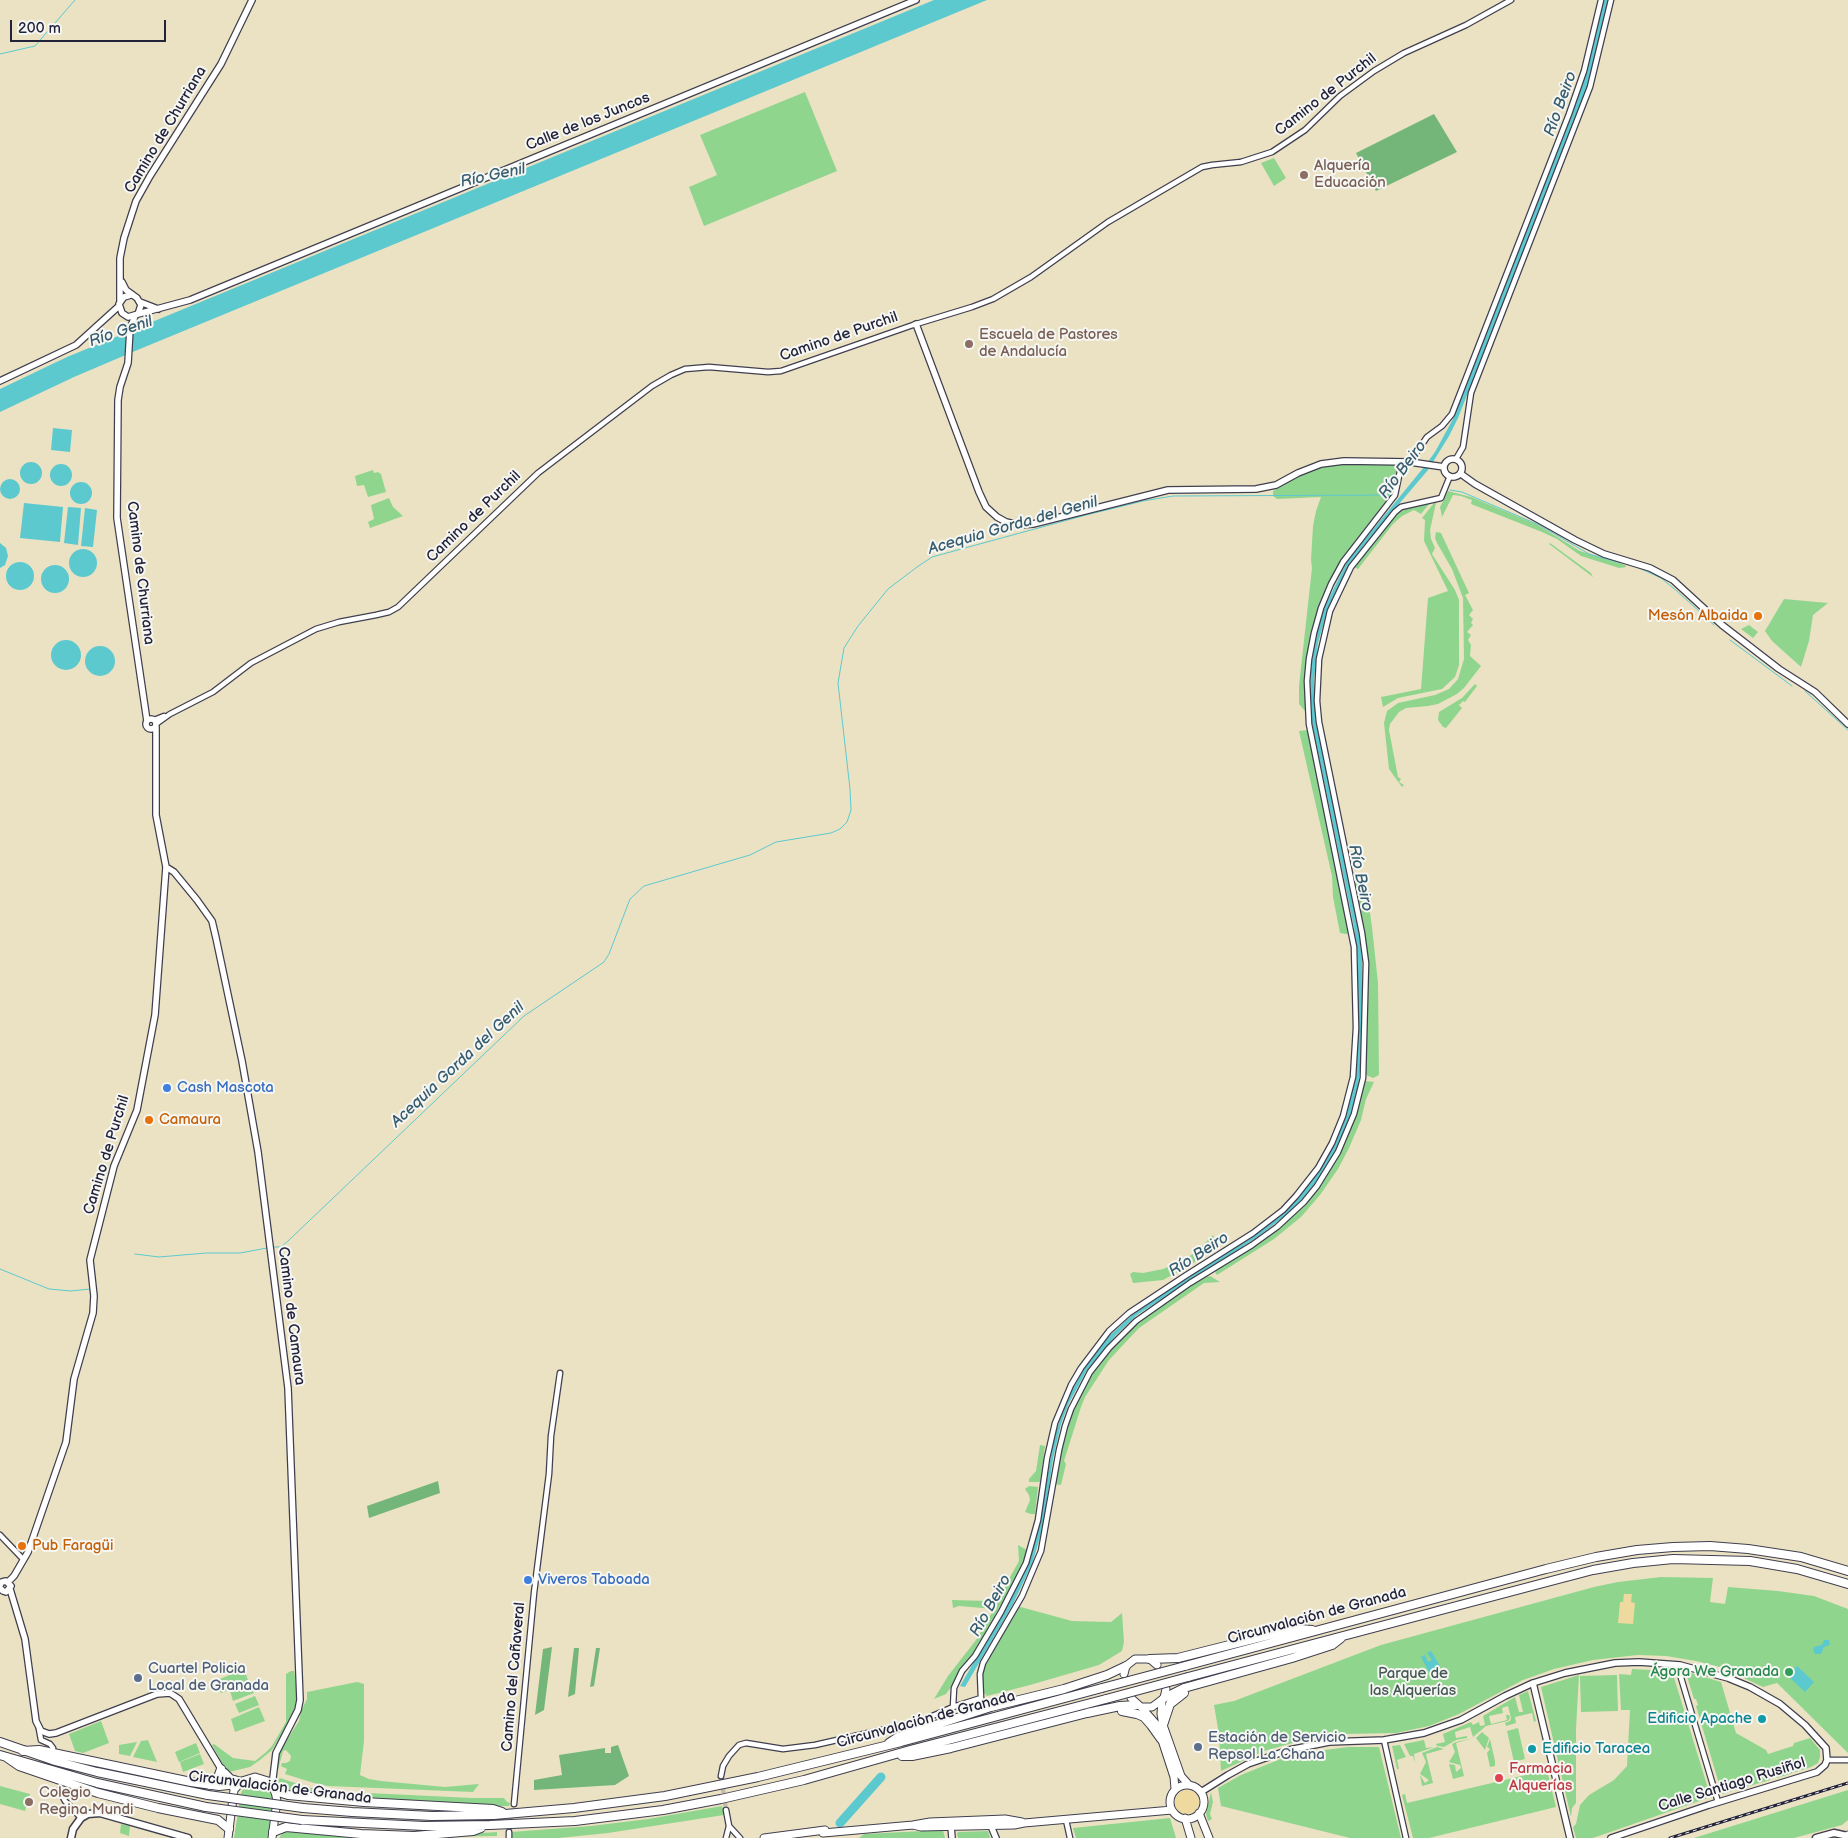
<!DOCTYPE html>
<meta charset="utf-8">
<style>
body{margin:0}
#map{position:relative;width:1848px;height:1838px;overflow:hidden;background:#ebe2c3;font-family:"Balsamiq Sans",sans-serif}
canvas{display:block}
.scale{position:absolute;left:10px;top:20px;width:156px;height:22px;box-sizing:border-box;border:2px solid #22223b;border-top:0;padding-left:6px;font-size:15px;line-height:18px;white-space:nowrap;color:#22223b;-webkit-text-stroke:4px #f6f6f2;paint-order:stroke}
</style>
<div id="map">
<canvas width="1848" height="1838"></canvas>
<div class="scale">200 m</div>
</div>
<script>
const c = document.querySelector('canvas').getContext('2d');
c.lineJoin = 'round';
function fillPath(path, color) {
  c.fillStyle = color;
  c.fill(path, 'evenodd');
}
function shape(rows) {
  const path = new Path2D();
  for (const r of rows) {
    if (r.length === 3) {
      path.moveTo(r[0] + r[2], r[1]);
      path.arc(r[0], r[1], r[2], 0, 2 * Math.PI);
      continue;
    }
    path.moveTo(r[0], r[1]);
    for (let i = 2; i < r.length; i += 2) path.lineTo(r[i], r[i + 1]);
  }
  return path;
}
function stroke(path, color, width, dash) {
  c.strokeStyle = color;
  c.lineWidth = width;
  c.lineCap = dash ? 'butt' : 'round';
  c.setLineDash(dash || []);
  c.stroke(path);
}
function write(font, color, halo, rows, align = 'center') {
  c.font = font + ' "Balsamiq Sans",sans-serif';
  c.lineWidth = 4;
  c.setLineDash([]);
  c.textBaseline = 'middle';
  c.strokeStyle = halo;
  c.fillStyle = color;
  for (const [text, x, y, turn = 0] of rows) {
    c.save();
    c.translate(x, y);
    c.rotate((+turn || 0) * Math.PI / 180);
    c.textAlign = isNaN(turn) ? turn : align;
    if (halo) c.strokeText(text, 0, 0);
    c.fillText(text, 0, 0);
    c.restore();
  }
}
fillPath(shape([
 [805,92,837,171,704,226,689,187,717,175,700,135],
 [1274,158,1286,178,1274,186,1261,163],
 [1333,465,1397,465,1394,494,1351,547,1333,575,1321,601,1312,631,1305,667,1305,711,1299,704,1299,686,1312,568,1311,560,1313,526,1316,511,1321,497,1277,499,1273,496,1273,491,1300,474,1316,468],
 [373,470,374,473,378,472,381,474,386,492,368,497,364,485,357,486,355,476],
 [1448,491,1471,497,1538,525,1580,551,1625,565,1626,567,1619,568,1581,556,1557,539,1542,532,1471,504,1472,500,1461,496,1453,495,1442,517,1440,507],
 [389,498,393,507,403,516,370,528,368,522,374,519,371,505],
 [1430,503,1421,514,1414,510,1402,516,1393,524,1358,569,1354,567,1393,517,1400,511,1408,507],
 [1434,503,1436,503,1430,530,1431,539,1435,548,1432,554,1455,590,1459,600,1459,665,1455,677,1442,689,1398,698,1383,707,1381,697,1421,689,1428,598,1448,591,1424,541,1425,520,1422,518],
 [1436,532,1441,533,1469,593,1465,595,1473,610,1469,615,1473,619,1471,623,1473,625,1467,632,1471,635,1468,640,1471,645,1470,656,1481,666,1464,688,1457,694,1438,704,1428,706,1406,708,1399,712,1390,724,1389,730,1398,777,1401,779,1399,782,1404,785,1402,787,1389,769,1384,723,1387,711,1398,703,1435,695,1449,689,1458,679,1464,659,1463,598,1452,569,1437,543,1435,538],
 [1550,543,1591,573,1593,577,1549,544],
 [1784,599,1828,603,1813,615,1809,641,1801,667,1772,641,1765,631],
 [1749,625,1758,632,1753,638,1741,629],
 [1475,684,1477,686,1465,702,1463,701,1459,705,1462,708,1446,728,1443,727,1438,720,1439,712,1462,698],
 [1308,730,1349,929,1349,933,1346,934,1340,933,1333,897,1332,876,1299,731],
 [1355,880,1360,880,1366,885,1372,927,1378,983,1379,1075,1373,1078,1366,1075,1368,969,1365,936],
 [1365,1081,1374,1082,1366,1099,1361,1120,1349,1148,1338,1169,1320,1195,1301,1217,1274,1239,1217,1275,1215,1272,1217,1269,1261,1241,1285,1223,1306,1201,1324,1179,1348,1135],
 [1213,1235,1216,1242,1202,1257,1189,1266,1163,1280,1133,1283,1130,1274,1133,1272,1143,1273,1163,1269,1182,1261,1196,1252],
 [1210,1276,1220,1282,1204,1283,1139,1328,1109,1360,1085,1397,1081,1407,1064,1461,1066,1464,1061,1485,1054,1484,1066,1426,1074,1406,1095,1367,1112,1346,1132,1325,1153,1310,1204,1277],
 [1040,1445,1045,1446,1040,1482,1029,1482,1029,1479,1036,1471],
 [1029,1486,1038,1487,1035,1514,1031,1514,1025,1512,1030,1500,1029,1495,1025,1489],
 [1018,1545,1027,1550,1018,1574,999,1608,973,1655,959,1672,951,1687,946,1694,934,1699,948,1676,976,1640,994,1609,959,1606,953,1608,952,1600,989,1601,1000,1595,1019,1561],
 [1661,1577,1713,1578,1710,1602,1725,1604,1728,1587,1778,1591,1814,1596,1848,1609,1848,1753,1777,1683,1763,1687,1720,1667,1696,1661,1666,1656,1638,1655,1593,1660,1554,1669,1523,1680,1459,1714,1429,1726,1396,1733,1344,1734,1307,1739,1264,1751,1221,1771,1219,1735,1214,1705,1234,1701,1381,1645,1594,1587,1618,1582],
 [1017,1606,1072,1621,1111,1622,1122,1613,1124,1642,1122,1651,1099,1665,1030,1685,987,1696,984,1693,982,1674,984,1665],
 [244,1669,249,1683,221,1693,215,1681],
 [1632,1669,1672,1671,1710,1795,1708,1798,1593,1838,1576,1838,1573,1827,1576,1824,1580,1805,1589,1795,1614,1780,1627,1766,1630,1710,1621,1710,1619,1674,1631,1675],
 [291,1671,294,1671,297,1690,296,1701,294,1710,281,1735,272,1750,260,1760,250,1767,229,1772,224,1766,212,1745,214,1744,233,1758,255,1761,265,1753,272,1746,286,1722,286,1674],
 [1688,1672,1721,1682,1736,1733,1766,1750,1768,1754,1793,1746,1794,1743,1810,1738,1820,1750,1820,1757,1818,1763,1811,1767,1777,1778,1776,1775,1770,1776,1770,1780,1722,1794,1696,1706,1698,1705,1696,1699,1694,1699,1686,1673],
 [1579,1675,1576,1729,1576,1803,1572,1808,1571,1817,1541,1687],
 [1617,1675,1618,1711,1581,1712,1580,1676],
 [357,1682,364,1684,364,1741,360,1775,369,1779,381,1781,445,1787,479,1784,473,1792,328,1786,314,1783,285,1774,287,1769,281,1766,282,1763,286,1763,290,1761,291,1756,286,1750,283,1751,278,1770,276,1769,276,1759,281,1749,299,1721,301,1711,307,1699,307,1692],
 [250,1684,254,1693,233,1701,230,1691],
 [1528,1691,1536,1721,1534,1722,1532,1713,1515,1717,1516,1723,1506,1726,1505,1723,1510,1721,1511,1718,1508,1706,1502,1708,1503,1713,1489,1716,1491,1724,1507,1720,1506,1715,1509,1715,1510,1718,1508,1721,1486,1726,1473,1737,1470,1727,1455,1732,1456,1738,1467,1736,1467,1738,1456,1740,1444,1747,1437,1746,1436,1744,1445,1742,1443,1734,1471,1722,1473,1725,1479,1722,1480,1726,1485,1725,1483,1716,1515,1697,1519,1712,1523,1712,1519,1695],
 [255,1696,259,1705,239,1713,235,1704],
 [259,1707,265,1721,235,1732,231,1719],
 [101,1721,109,1743,83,1753,75,1751,69,1734],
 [1518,1728,1525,1759,1514,1762,1507,1731],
 [1482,1732,1489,1738,1485,1750,1476,1738],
 [1474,1738,1456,1743,1464,1776,1453,1779,1449,1764,1455,1765,1456,1772,1461,1768,1460,1765,1449,1762,1455,1752,1452,1744,1456,1742],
 [1490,1739,1495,1761,1495,1766,1490,1767,1487,1753,1490,1749,1487,1747],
 [148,1740,157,1762,133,1757,141,1741],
 [1424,1740,1426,1748,1434,1747,1414,1754,1415,1763,1413,1756,1410,1756,1404,1744],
 [137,1742,130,1756,119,1754,119,1745],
 [196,1743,200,1753,179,1762,175,1752],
 [1400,1745,1406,1757,1397,1760,1399,1769,1397,1769,1392,1746],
 [1348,1747,1379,1747,1401,1838,1350,1838,1221,1806,1218,1788,1241,1775,1283,1758,1295,1755,1296,1758,1302,1757,1302,1753],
 [1437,1747,1444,1749,1426,1754,1433,1783,1422,1786,1420,1775,1425,1783,1429,1780,1420,1774,1426,1762,1422,1753],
 [200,1754,204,1764,183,1772,180,1762],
 [1547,1770,1556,1807,1429,1838,1413,1838,1402,1795,1405,1794,1407,1803],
 [280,1778,307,1787,326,1791,472,1798,504,1798,507,1802,510,1803,509,1806,490,1806,441,1804,293,1792,287,1791,277,1781],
 [254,1781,266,1785,272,1793,273,1798,268,1838,234,1838,241,1793,246,1784],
 [0,1786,30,1794,25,1811,0,1804],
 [1848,1790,1848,1820,1842,1825,1794,1838,1694,1838],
 [1211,1792,1213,1802,1210,1814,1212,1819,1208,1821,1206,1814],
 [722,1806,724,1815,608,1833,559,1838,510,1838,511,1832,591,1826,648,1819],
 [1170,1818,1176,1838,1076,1838,1073,1828],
 [121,1824,130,1826,129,1836,120,1833],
 [289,1830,306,1833,384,1838,279,1838,284,1831],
 [943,1830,945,1838,859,1838,864,1834],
 [988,1831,990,1838,958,1838,957,1834,958,1832],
 [497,1832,497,1836,420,1837]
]), '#90d58e');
fillPath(shape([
 [1434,114,1457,152,1376,191,1356,153],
 [438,1481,440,1493,369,1518,367,1506],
 [552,1647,544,1710,535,1715,543,1649],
 [574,1648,579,1648,575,1694,568,1697],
 [596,1648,600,1648,594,1686,590,1687],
 [618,1745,629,1776,615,1785,534,1790,534,1780,562,1775,559,1755,605,1748,605,1753,611,1753,611,1747]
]), '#74b679');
fillPath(shape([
 [1624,1594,1632,1594,1631,1602,1635,1603,1633,1624,1618,1623,1620,1602,1623,1602],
 [1187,1802,12]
]), '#eeda9e');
fillPath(shape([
 [934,0,987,0,135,351,74,377,0,412,0,389,67,357],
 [1603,0,1608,0,1587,88,1458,418,1449,436,1428,470,1364,545,1351,562,1328,608,1318,643,1314,679,1316,723,1358,926,1362,960,1362,1052,1358,1087,1350,1116,1336,1149,1325,1170,1300,1202,1285,1216,1256,1238,1137,1315,1116,1335,1087,1370,1069,1403,1061,1424,1053,1459,1043,1527,1032,1564,1013,1604,965,1687,960,1686,1009,1602,1029,1562,1039,1526,1054,1438,1066,1401,1085,1367,1106,1339,1132,1315,1162,1293,1252,1237,1289,1208,1318,1172,1334,1145,1346,1117,1357,1070,1358,960,1354,927,1312,723,1310,678,1314,642,1325,606,1348,560,1424,467,1435,452,1453,419,1582,85],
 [53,428,72,430,70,452,51,450],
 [31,473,11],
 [61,475,11],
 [10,489,10],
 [81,493,11],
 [24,503,63,507,60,542,20,538],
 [68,507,81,508,78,545,64,543],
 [85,508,97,510,93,547,81,546],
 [0,543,6,548,8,556,5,565,0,568],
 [83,563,14],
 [20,576,14],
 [55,579,14],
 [66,655,15],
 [100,661,15],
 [1824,1640,1829,1640,1830,1645,1824,1647,1821,1654,1815,1654,1813,1650,1814,1647,1822,1645],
 [1431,1651,1440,1666,1429,1672,1421,1657,1425,1655,1428,1662,1432,1660,1427,1653],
 [1797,1666,1814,1682,1805,1692,1788,1676]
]), '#5cc9cf');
stroke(shape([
 [0,54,35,46,75,0],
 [1450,490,1462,492,1539,525,1589,554,1621,563],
 [1637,567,1661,578,1678,592,1714,625],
 [1730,640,1792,686],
 [1805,691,1848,730],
 [274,1247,281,1247,288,1241,524,1016,604,962,609,954,630,899,644,886,750,855,776,842,831,833,840,829,847,822,851,810,850,789,838,683,844,648,858,626,888,589,917,567,932,557,1086,515,1143,501,1173,496,1391,495],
 [135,1254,159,1257,206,1253,240,1253,267,1248],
 [0,1269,49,1289,71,1291,90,1289]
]), '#5cc9cf', 1);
stroke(shape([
 [840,1823,881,1777]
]), '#5cc9cf', 9);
stroke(shape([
 [721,1776,726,1810],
 [509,1832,514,1804]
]), '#c3bca8', 4.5, [4.5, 2]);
const minor = shape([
 [1456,459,1463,447,1471,393,1590,87,1611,0],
 [1410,462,1427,437,1442,426,1452,414,1569,114,1584,71,1601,0],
 [154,720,164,716],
 [156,724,170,714,213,692,251,663,316,629,339,622,376,615,389,612,398,607,538,473,652,386,671,375,685,369,709,367,768,372,781,371,913,325,972,307,993,299,1031,277,1108,222,1202,167,1212,165,1241,162,1272,152,1305,130,1340,96,1374,71,1404,53,1466,25,1511,0],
 [0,1535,23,1559],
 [1680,1665,1679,1671,1718,1802],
 [953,1707,954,1688,962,1671,975,1656,1001,1612,1026,1563,1038,1520,1047,1458,1055,1423,1071,1385,1081,1368,1109,1331,1129,1313,1185,1276,1253,1233,1283,1210,1296,1196,1318,1168,1332,1143,1343,1116,1353,1077,1356,1028,1354,947,1309,724,1307,681,1309,659,1314,633,1321,608,1331,584,1343,562,1395,495,1402,462],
 [39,1729,41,1740,50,1744,53,1748],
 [1384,1740,1406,1838],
 [1827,1760,1848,1760],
 [721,1776,723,1766,729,1756,739,1745,746,1743,783,1749,815,1745,921,1721,953,1707,981,1698,980,1674,983,1663,1022,1596,1041,1551,1059,1450,1065,1426,1071,1409,1090,1372,1109,1348,1136,1321,1190,1283,1252,1245,1277,1227,1304,1202,1317,1186,1338,1152,1354,1114,1363,1078,1366,963,1362,933,1319,722,1317,701,1319,659,1330,611,1351,567,1395,512,1401,507,1441,498,1450,476],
 [59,1790,65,1801,81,1818],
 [514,1804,534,1593,549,1474,551,1436,560,1373],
 [726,1810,729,1826,726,1838],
 [1066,1820,1070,1838],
 [729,1826,740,1838],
 [509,1838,509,1832]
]);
const tertiary = shape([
 [122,282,126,290,137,298,141,305,138,314,128,317,122,313,119,304,124,297,131,295],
 [120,302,120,258,124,238,136,201,150,176,221,64,252,0],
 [140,302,158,309],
 [138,314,190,300,916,0],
 [135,316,130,329,128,363,120,387,118,400,117,518,147,721],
 [916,324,979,492,986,507,997,517,1006,522,1019,525,1033,524,1168,490,1256,489,1276,485,1298,473,1321,464,1344,461,1410,462,1444,467],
 [0,381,76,345,119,306],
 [1453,468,9],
 [1461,474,1475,484,1575,540,1604,554,1650,568,1673,580,1722,625,1779,669,1815,692,1848,724],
 [151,724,5],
 [166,867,174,872,197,900,212,921,216,938,242,1061,258,1152,288,1388,300,1700,298,1710,276,1753,272,1786],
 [8,1582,14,1576,28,1552,66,1442,74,1379,93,1313,94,1296,90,1260,114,1166,137,1110,155,1015,166,867,156,815,156,727],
 [0,1585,2,1582,6,1581,11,1586,6,1592,3,1591,0,1588],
 [10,1589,25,1639,36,1721,41,1731,49,1734,56,1733,157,1694,170,1693,179,1699,232,1787],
 [1533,1683,1570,1838],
 [225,1772,231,1778,242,1781],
 [1201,1792,1228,1775,1248,1764,1289,1750,1329,1742,1384,1740,1424,1733,1461,1720,1505,1696,1533,1683,1565,1673,1615,1663,1639,1662,1680,1665,1728,1678,1750,1687,1780,1704,1805,1725,1826,1748,1827,1760,1825,1765,1817,1772,1709,1805,1611,1838],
 [951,1826,952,1838],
 [991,1826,996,1838]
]);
const secondary = shape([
 [71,1838,73,1829,81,1818,88,1814,100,1813,188,1838],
 [1816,1838,1834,1833,1848,1836]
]);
const primary = shape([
 [1124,1674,1126,1666,1135,1659,1150,1659,1157,1665],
 [1131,1698,1141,1707,1152,1707,1164,1698,1166,1689],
 [1162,1700,1161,1714,1163,1725,1181,1776,1189,1785],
 [1141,1707,1157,1725,1174,1777,1175,1789],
 [1187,1802,17],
 [1199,1813,1209,1838],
 [1185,1818,1191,1838],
 [913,1825,921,1827,1014,1825,1024,1823,1172,1810],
 [823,1833,913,1825,930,1822,1005,1819,1022,1822],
 [228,1838,234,1790,242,1781,255,1777,268,1781,275,1791,277,1801,272,1838],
 [764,1838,825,1830],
 [1847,1838,1848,1835]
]);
const motorway = shape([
 [1150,1659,1178,1658,1269,1635,1300,1629,1312,1630],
 [1185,1666,1546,1569,1596,1557,1637,1550,1673,1547,1710,1546,1748,1549,1801,1557,1848,1571],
 [1188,1677,1551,1581,1593,1570,1633,1563,1673,1559,1750,1561,1797,1569,1848,1584],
 [1164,1698,1184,1688,1292,1658,1332,1645,1341,1638],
 [1122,1711,1137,1714,1144,1717,1151,1725,1161,1739],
 [1163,1725,1170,1704,1184,1693],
 [0,1742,55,1761,97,1772,208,1795],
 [889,1743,898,1737,991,1707,1064,1689,1107,1675,1126,1666],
 [23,1751,39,1750,191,1782,219,1786,239,1784],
 [0,1755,97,1783,206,1807],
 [902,1756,912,1756,951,1748,1087,1713,1120,1706,1137,1705],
 [6,1757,19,1766,98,1793,158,1808,218,1820,229,1829],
 [210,1785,217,1780,221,1769],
 [275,1791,288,1795,364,1802,493,1809,502,1812],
 [303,1808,352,1812,432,1816,494,1815,574,1808,665,1796,758,1777,901,1742,1102,1688],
 [302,1820,424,1826,490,1825,575,1821,663,1810,721,1799,804,1780,910,1750,1106,1699],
 [273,1832,286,1827,361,1834,414,1836,473,1831,481,1828]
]);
stroke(minor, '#403f4f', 7);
stroke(tertiary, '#403f4f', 8);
stroke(secondary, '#403f4f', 9);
stroke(primary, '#403f4f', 9);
stroke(motorway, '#403f4f', 10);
stroke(minor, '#fff', 4.5);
stroke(tertiary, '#fff', 5.5);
stroke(secondary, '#fff', 6);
stroke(primary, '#fff', 7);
stroke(motorway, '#fff', 8);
const rail = shape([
 [1670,1838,1848,1783]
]);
stroke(rail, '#22223b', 3);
stroke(rail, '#f6f6f2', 1, [4]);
const motorwayBridge = shape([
 [1102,1688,1185,1666],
 [1106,1699,1188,1677],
 [208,1795,303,1808],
 [206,1807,302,1820]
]);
stroke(motorwayBridge, '#403f4f', 10, []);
stroke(motorwayBridge, '#fff', 8);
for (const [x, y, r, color] of [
 [1304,175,5,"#8d6e63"],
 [969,344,5,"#8d6e63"],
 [1758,616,5,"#e8710a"],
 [167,1088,5,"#3f7fe0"],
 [149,1120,5,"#e8710a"],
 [22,1546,5,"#e8710a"],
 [528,1580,5,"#3f7fe0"],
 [1789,1672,5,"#2e9e5b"],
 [138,1678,5,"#5c6f8a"],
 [1762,1719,5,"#0f9aa8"],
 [1198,1747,5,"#5c6f8a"],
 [1532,1749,5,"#0f9aa8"],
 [1499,1778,5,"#e0444e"],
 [29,1802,5,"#8d6e63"]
]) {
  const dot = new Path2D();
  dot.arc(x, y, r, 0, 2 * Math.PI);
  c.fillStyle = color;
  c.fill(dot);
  stroke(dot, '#f6f6f2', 2);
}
write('15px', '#22223b', '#f6f6f2', [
 ["Camino de Purchil",1326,95,-38],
 ["Calle de los Juncos",588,122,-22],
 ["Camino de Churriana",166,130,-59],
 ["Camino de Purchil",839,337,-19],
 ["Camino de Purchil",474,517,-44],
 ["Camino de Churriana",140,573,83],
 ["Camino de Purchil",107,1155,-73],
 ["Camino de Camaura",291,1316,83],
 ["Circunvalación de Granada",1317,1616,-15],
 ["Camino del Cañaveral",514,1677,-85],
 ["Circunvalación de Granada",926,1720,-15],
 ["Calle Santiago Rusiñol",1732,1785,-17],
 ["Circunvalación de Granada",280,1788,7]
]);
write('15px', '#785e54', '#f6f6f2', [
 ["Alquería",1314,166],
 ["Educación",1314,183],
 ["Escuela de Pastores",979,335],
 ["de Andalucía",979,352],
 ["Colegio",39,1793],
 ["Regina Mundi",39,1810]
], 'left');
write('15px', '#c56008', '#f6f6f2', [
 ["Mesón Albaida",1748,616,"right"],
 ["Camaura",159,1120],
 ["Pub Faragüi",32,1546]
], 'left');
write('15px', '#366cbe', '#f6f6f2', [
 ["Cash Mascota",177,1088],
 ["Viveros Taboada",538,1580]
], 'left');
write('15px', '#4e5e75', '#f6f6f2', [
 ["Cuartel Policia",148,1669],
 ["Local de Granada",148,1686],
 ["Estación de Servicio",1208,1738],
 ["Repsol La Chana",1208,1755]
], 'left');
write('15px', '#27864d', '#f6f6f2', [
 ["Ágora We Granada",1779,1672]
], 'right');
write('15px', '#435854', '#f6f6f2', [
 ["Parque de",1413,1674],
 ["las Alquerías",1413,1691]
]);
write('15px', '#0d838f', '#f6f6f2', [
 ["Edificio Apache",1752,1719],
 ["Edificio Taracea",1542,1749,"left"]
], 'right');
write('15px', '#be3a42', '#f6f6f2', [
 ["Farmacia",1509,1769],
 ["Alquerías",1509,1786]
], 'left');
write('italic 16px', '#365c6f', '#f6f6f2', [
 ["Río Beiro",1561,104,-70],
 ["Río Genil",493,176,-12],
 ["Río Genil",121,332,-19],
 ["Río Beiro",1403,470,-53],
 ["Acequia Gorda del Genil",1013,526,-16],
 ["Río Beiro",1360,878,78],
 ["Acequia Gorda del Genil",458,1065,-43],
 ["Río Beiro",1199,1255,-33],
 ["Río Beiro",991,1606,-61]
]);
</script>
